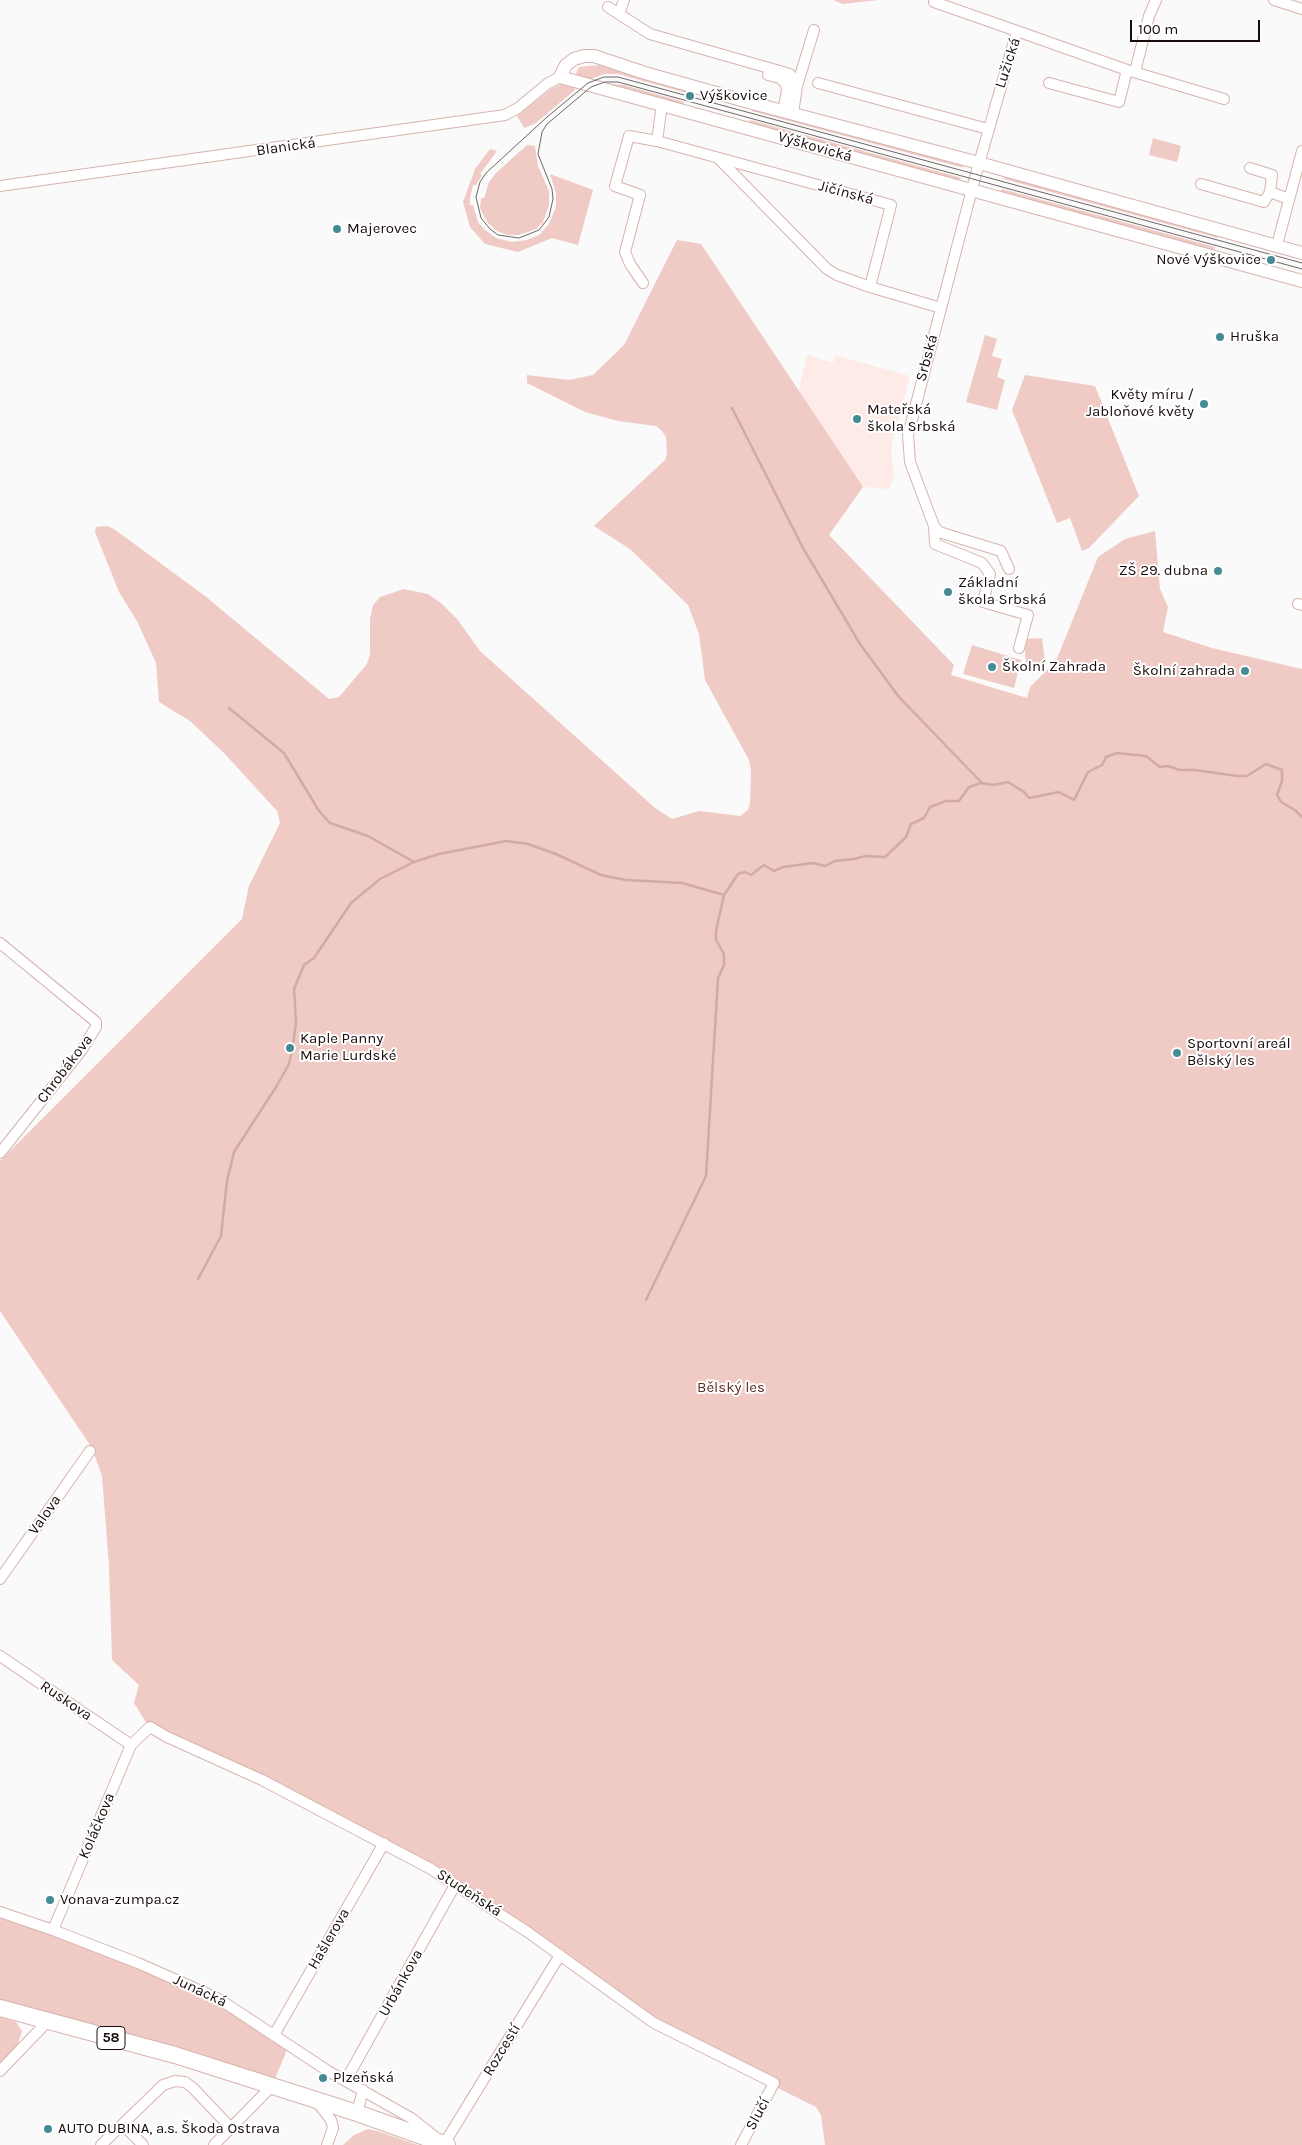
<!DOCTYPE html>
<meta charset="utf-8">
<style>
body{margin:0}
#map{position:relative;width:1302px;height:2145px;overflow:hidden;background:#fafafa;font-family:Karla,sans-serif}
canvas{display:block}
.scale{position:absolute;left:1130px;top:20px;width:130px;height:22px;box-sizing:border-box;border:2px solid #180c0a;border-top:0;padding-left:6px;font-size:15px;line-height:18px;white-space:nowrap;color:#180c0a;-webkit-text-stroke:4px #fff;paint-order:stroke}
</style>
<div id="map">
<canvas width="1302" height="2145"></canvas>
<div class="scale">100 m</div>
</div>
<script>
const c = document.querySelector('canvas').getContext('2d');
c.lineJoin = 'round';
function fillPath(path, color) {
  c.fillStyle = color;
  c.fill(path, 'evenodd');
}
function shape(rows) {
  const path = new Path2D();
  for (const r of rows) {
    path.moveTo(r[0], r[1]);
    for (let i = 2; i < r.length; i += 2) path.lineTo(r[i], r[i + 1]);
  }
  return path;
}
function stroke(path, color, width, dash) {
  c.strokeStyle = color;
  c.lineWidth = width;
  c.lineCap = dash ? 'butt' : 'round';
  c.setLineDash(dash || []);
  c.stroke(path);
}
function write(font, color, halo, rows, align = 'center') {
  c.font = font + ' Karla,sans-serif';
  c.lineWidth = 4;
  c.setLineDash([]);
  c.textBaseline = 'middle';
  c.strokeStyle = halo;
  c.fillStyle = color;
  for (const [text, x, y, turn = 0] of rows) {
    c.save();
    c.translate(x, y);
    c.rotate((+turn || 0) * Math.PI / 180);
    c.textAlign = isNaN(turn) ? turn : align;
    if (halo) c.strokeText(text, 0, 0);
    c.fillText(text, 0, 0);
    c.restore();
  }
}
fillPath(shape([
 [807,355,833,363,835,355,910,376,891,446,894,477,889,489,863,487,798,393]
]), '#feebe8');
fillPath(shape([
 [833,0,878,0,843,4],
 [599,65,688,89,687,93,618,74,604,74,590,79,578,76,576,73,579,67],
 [562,84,573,85,575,90,536,123,524,128,517,116,551,89],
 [608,84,624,85,684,102,683,105],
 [753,107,960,164,964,168,752,111],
 [750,120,962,178,957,180,749,123],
 [1153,138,1181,146,1177,162,1149,155],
 [527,145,535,146,538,166,549,191,549,205,543,222,536,229,519,235,508,235,497,231,487,222,480,208,481,198,484,198,489,182,496,173],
 [490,149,497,151,480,174,482,175,476,185,473,185,470,198,470,205,473,205,478,222,484,229,496,238,512,242,527,240,539,235,549,224,556,207,556,193,550,174,593,190,578,245,552,238,518,252,485,244,470,227,463,202,475,169],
 [1005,176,1219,235,1218,238,1004,179],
 [1002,189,1215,247,1214,251,1001,192],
 [677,240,701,244,863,487,829,535,954,665,951,675,1027,698,1030,687,1056,661,1098,557,1125,539,1155,531,1160,589,1168,607,1163,632,1212,648,1302,669,1302,2145,825,2145,821,2115,816,2107,655,2027,539,1944,431,1874,291,1798,152,1732,134,1703,139,1685,112,1660,109,1566,102,1476,92,1448,0,1311,0,1161,242,919,249,886,280,823,277,811,224,753,190,721,159,702,156,663,137,621,119,592,95,532,96,527,107,526,114,529,205,596,329,699,339,697,367,664,370,654,370,619,373,605,380,597,404,589,428,594,441,603,457,619,480,651,655,808,672,819,699,811,740,816,748,810,750,804,751,771,749,760,705,680,699,634,688,605,630,549,594,526,665,460,667,454,666,437,662,431,656,426,618,421,585,412,527,383,527,375,569,380,593,375,624,345],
 [985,335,997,339,992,356,1002,359,997,377,1005,380,997,410,966,402],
 [1025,375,1095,386,1139,496,1089,548,1082,551,1070,518,1057,523,1012,410],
 [1042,638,1045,663,1026,665,1024,639],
 [972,645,1021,660,1014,688,963,674],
 [0,1912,208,1993,289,2045,272,2086,0,2009],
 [0,2017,16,2022,22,2031,17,2047,0,2065],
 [368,2129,377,2131,418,2145,343,2145,354,2135]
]), '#f0cac4');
stroke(shape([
 [732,408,803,548,860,644,899,697,981,782],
 [229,708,284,753,319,811,330,823,368,836,414,862,439,854,506,841,528,844,556,854,601,875,626,880,682,883,724,895],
 [198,1279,221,1236,227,1181,234,1152,276,1087,288,1066,292,1052,296,1023,294,989,304,965,314,958,351,903,380,879,414,862],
 [646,1300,706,1176,718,978,724,965,724,954,716,940,716,931,724,895,738,874,745,872,751,875,764,865,774,871,783,867,813,863,825,866,835,861,854,859,866,856,885,857,906,837,911,824,924,818,930,807,946,801,959,801,969,787,981,783,994,785,1008,782,1024,792,1029,798,1059,792,1074,800,1088,772,1102,765,1106,757,1117,753,1146,756,1160,767,1168,766,1180,770,1195,770,1237,776,1247,776,1266,764,1282,770,1282,781,1277,795,1281,802,1295,810,1302,817]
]), '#d1aba6', 2.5);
const minor = shape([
 [1274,0,1302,9],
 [934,2,1017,31],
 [608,7,650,34,790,74,797,86,793,114],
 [619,14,624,0],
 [1135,72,1149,16,1156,0],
 [768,75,780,78,786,84,787,91,783,111],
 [818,83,988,129],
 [1049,83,1119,102,1127,70],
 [797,86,814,30],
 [662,104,657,141,891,205,870,287],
 [719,159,827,269,837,275,870,287,941,308],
 [1250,168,1272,175,1270,192],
 [1201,184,1264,202,1270,192,1289,199],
 [0,186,505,115,518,108,547,84,560,77],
 [1277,245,1302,151],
 [643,283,630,264,625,252,640,195,615,186,629,136,657,141],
 [934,526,935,544,982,563,990,574,983,602,1028,615,1019,648],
 [1009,569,1001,551,939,532,934,526,910,462,908,435,976,174,1017,31,1127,70,1224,99],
 [1298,604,1302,605],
 [0,943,96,1022,96,1027,81,1051,0,1153],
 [0,1579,90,1451],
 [0,1656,131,1745],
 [0,1912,53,1930,138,1963,219,1999,328,2071,411,2118,444,2144,560,1955],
 [53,1930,131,1745,150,1727,167,1737,262,1780,431,1869,529,1933,654,2023,774,2083,741,2145],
 [274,2035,384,1843],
 [0,2071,48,2021],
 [346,2080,455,1885],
 [317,2102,331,2120,333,2128,327,2145],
 [357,2113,363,2090],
 [123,2125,143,2145],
 [101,2145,163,2085,175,2081,185,2082,193,2088,231,2128],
 [214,2145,272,2086]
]);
const tertiary = shape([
 [1302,253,979,163,752,103,645,73,594,56,584,56,574,59,566,65,560,77,1302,281]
]);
const primary = shape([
 [0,2008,175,2055,357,2113,447,2145]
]);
stroke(minor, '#d7b3ad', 12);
stroke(tertiary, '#d7b3ad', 14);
stroke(primary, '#d7b3ad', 18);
stroke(minor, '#fff', 10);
stroke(tertiary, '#fff', 12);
stroke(primary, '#fff', 16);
stroke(shape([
 [1302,263,618,77,604,77,588,83,547,117,486,173,480,182,476,197,481,218,490,229,498,235,519,238,539,230,549,217,553,199,552,189,538,154,542,132,547,124,591,87,605,82,618,82,1302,269]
]), '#6e6765', 1);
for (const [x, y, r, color] of [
 [690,96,5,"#458b95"],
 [337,229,5,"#458b95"],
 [1271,260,5,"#458b95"],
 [1220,337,5,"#458b95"],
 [1204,404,5,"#458b95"],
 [857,419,5,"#458b95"],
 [1218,571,5,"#458b95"],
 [948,592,5,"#458b95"],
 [992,667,5,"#458b95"],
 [1245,671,5,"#458b95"],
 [290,1048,5,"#458b95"],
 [1177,1053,5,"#458b95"],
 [50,1900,5,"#458b95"],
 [323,2078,5,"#458b95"],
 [48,2129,5,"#458b95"]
]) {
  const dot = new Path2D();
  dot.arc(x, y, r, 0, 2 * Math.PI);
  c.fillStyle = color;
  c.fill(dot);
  stroke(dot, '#fff', 2);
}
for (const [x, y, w] of [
 [111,2038,28]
]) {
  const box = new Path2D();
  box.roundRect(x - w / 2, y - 11.5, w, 23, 4);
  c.fillStyle = '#fff';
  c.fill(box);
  stroke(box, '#180c0a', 1);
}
write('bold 14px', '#180c0a', null, [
 ["58",111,2038]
]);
write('15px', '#180c0a', '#fff', [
 ["Lužická",1008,63,-72],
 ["Blanická",286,147,-8],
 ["Výškovická",815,147,16],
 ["Jičínská",846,193,15],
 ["Srbská",927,358,-75],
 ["Chrobákova",65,1069,-53],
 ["Valova",45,1515,-55],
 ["Ruskova",66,1701,34],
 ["Koláčkova",97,1826,-67],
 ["Studeňská",469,1893,33],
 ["Hašlerova",329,1939,-60],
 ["Urbánkova",401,1983,-61],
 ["Junácká",200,1991,25],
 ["Rozcestí",502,2050,-59],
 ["Slučí",758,2114,-62]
]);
write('15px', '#180c0a', '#fff', [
 ["Výškovice",700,96],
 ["Majerovec",347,229],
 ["Nové Výškovice",1261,260,"right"],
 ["Hruška",1230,337],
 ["Květy míru /",1194,395,"right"],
 ["Jabloňové květy",1194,412,"right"],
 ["Mateřská",867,410],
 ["škola Srbská",867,427],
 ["ZŠ 29. dubna",1208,571,"right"],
 ["Základní",958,583],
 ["škola Srbská",958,600],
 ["Školní Zahrada",1002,667],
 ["Školní zahrada",1235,671,"right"],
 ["Kaple Panny",300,1039],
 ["Marie Lurdské",300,1056],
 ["Sportovní areál",1187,1044],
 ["Bělský les",1187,1061],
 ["Vonava-zumpa.cz",60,1900],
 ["Plzeňská",333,2078],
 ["AUTO DUBINA, a.s. Škoda Ostrava",58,2129]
], 'left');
write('15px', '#5f2c26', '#fff', [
 ["Bělský les",731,1388]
]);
</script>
